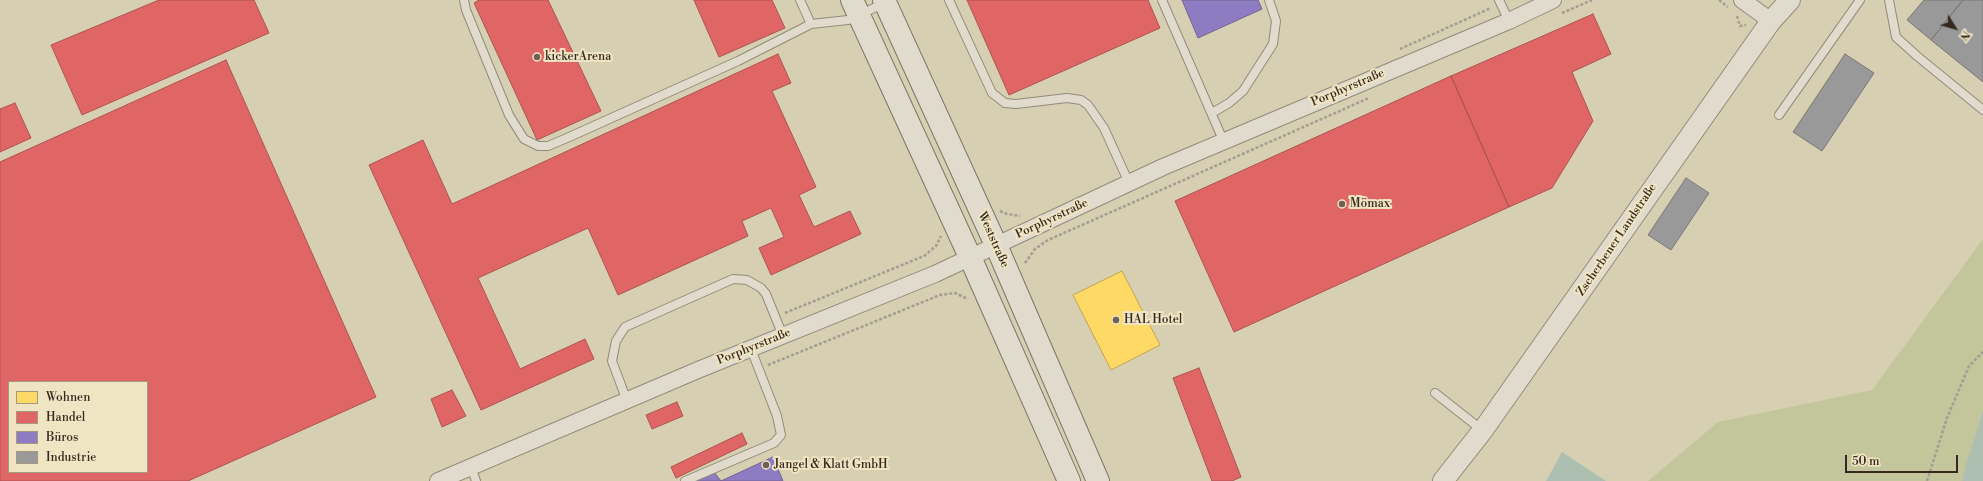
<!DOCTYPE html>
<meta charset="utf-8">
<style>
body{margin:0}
#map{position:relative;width:1983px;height:481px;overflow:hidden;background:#d7cfb2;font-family:"Libre Bodoni",serif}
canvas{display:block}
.legend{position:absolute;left:8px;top:381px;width:140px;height:92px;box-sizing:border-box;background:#efe5c3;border:1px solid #a59982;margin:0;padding:5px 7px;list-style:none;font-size:12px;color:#372821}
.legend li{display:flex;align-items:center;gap:8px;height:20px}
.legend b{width:20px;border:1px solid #a59982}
.north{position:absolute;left:1935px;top:8px;width:40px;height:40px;-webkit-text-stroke:3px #efe5c3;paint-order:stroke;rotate:127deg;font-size:11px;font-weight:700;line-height:16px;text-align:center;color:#372821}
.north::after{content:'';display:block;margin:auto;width:14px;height:18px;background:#372821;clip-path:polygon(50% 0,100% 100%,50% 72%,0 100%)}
.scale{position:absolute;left:1845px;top:455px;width:113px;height:18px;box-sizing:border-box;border:2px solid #372821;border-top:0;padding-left:5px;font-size:12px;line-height:14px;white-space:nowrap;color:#372821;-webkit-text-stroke:3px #efe5c3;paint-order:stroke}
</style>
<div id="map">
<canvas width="1983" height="481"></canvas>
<ul class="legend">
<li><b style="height:11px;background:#ffd966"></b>Wohnen</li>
<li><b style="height:11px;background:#e06666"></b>Handel</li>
<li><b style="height:11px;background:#8e7cc3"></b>Büros</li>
<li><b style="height:11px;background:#999"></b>Industrie</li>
</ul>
<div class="north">N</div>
<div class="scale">50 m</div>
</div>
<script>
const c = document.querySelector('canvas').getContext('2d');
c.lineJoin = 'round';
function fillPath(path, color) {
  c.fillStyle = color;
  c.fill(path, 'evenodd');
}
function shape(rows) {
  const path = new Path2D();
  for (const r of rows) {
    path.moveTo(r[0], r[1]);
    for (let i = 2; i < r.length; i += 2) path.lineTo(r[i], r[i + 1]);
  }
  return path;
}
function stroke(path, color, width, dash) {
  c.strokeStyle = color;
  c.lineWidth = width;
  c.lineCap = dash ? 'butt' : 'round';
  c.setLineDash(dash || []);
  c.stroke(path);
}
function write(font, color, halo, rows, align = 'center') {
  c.font = font + ' "Libre Bodoni",serif';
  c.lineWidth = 4;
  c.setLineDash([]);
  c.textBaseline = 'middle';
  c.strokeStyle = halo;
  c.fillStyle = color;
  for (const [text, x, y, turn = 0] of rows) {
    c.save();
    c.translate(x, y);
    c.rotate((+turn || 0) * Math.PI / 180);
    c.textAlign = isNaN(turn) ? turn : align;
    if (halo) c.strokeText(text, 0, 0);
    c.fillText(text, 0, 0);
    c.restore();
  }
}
fillPath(shape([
 [1983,239,1983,410,1962,481,1648,481,1718,422,1872,390]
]), '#c3c69b');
fillPath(shape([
 [1983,410,1983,481,1962,481,1966,465],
 [1562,452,1606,481,1546,481]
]), '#acbfb0');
const homes = shape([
 [1122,271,1160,345,1111,370,1073,295,1122,271]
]);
fillPath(homes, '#ffd966');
stroke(homes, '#c3a451', 1);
const shops = shape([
 [159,0,254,0,269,33,82,115,51,45,159,0],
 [479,0,548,0,601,111,537,140,474,3,479,0],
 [694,0,772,0,785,28,719,57,694,0],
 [967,0,1148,0,1160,28,1009,95,967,0],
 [1593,14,1611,54,1572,72,1593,121,1552,188,1509,207,1451,76,1593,14],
 [778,54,791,83,772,91,816,187,799,195,814,227,850,211,861,234,771,275,759,248,784,237,771,208,742,221,748,236,618,295,588,228,478,278,520,369,585,339,594,359,481,410,369,165,423,140,452,204,778,54],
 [226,60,376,397,188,481,0,481,0,162,226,60],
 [9,382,147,382,147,472,9,472,9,382],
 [1451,76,1509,207,1234,332,1175,201,1451,76],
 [15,103,31,138,0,152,0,109,15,103],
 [1199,368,1241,477,1232,481,1212,481,1173,378,1199,368],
 [452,390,466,416,442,427,431,399,452,390],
 [677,402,683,416,652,429,646,415,677,402],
 [742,433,747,444,676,478,671,467,742,433]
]);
fillPath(shops, '#e06666');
stroke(shops, '#ad5351', 1);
const offices = shape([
 [1182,0,1258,0,1262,9,1198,38,1182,0],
 [773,457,783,481,695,481,714,472,721,481,773,457]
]);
fillPath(offices, '#8e7cc3');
stroke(offices, '#746392', 1);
const industry = shape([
 [1924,0,1963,0,1931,40,1907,20,1924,0],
 [1963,0,1983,0,1983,82,1931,40,1963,0],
 [1845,54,1874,73,1822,151,1793,132,1845,54],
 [1686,178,1709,193,1671,250,1648,235,1686,178]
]);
fillPath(industry, '#999');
stroke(industry, '#7c7775', 1);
const service = shape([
 [464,0,466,10,509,115,524,139,538,146,548,146,567,138,738,61,811,24,848,20,885,3],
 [800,0,811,24],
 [949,0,992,93,1005,103,1016,104,1067,98,1081,100,1088,105,1104,128,1129,183],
 [1162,0,1223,140],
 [1499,0,1509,21],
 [1889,0,1896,37,1917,56,1983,110],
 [1212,113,1229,103,1243,91,1273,44,1276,21,1269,0],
 [1779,115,1860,0],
 [1435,393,1482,430],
 [627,401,612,361,616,341,625,327,733,279,747,280,761,288,766,294,783,336],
 [471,467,476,481],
 [685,481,774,443,781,435,777,416,751,349]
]);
const minor = shape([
 [1742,0,1771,21],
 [438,481,698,370,935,274,1163,167,1509,21,1553,0]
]);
const tertiary = shape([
 [1443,481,1483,430,1771,21,1790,0]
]);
const secondary = shape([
 [852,0,970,257,1069,481],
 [884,0,996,245,1098,481]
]);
stroke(service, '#918b7a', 10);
stroke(minor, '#918b7a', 18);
stroke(tertiary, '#918b7a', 22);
stroke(secondary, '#7b7566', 24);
stroke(shape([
 [1719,0,1728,7],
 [1562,13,1592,0],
 [1737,16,1740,26,1746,25],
 [1400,49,1491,8],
 [1000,211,1007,214,1020,216],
 [1025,263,1035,249,1048,240,1369,98],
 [785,313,924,256,936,246,941,236],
 [768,365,940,295,955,293,968,299],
 [1927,481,1947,418,1969,366,1983,352]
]), '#a39e93', 2.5, [3, 2]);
stroke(service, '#e0dbcc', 8);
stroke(minor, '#e0dbcc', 16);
stroke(tertiary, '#e0dbcc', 20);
stroke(secondary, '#e0dbcc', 22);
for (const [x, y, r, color] of [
 [537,57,4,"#6f6254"],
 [1342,204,4,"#6f6254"],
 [1116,320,4,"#6f6254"],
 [766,465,4,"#6f6254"]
]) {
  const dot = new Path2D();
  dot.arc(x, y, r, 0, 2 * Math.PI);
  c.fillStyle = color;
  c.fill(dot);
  stroke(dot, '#efe5c3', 1.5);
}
write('12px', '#372821', '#efe5c3', [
 ["kickerArena",545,57],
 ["Mömax",1350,204],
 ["HAL Hotel",1124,320],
 ["Jangel & Klatt GmbH",774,465]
], 'left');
write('12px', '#372821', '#efe5c3', [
 ["Porphyrstraße",1348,88,-23],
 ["Porphyrstraße",1052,219,-25],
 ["Weststraße",993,240,66],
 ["Zscherbener Landstraße",1617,240,-56],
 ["Porphyrstraße",754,347,-22]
]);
</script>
